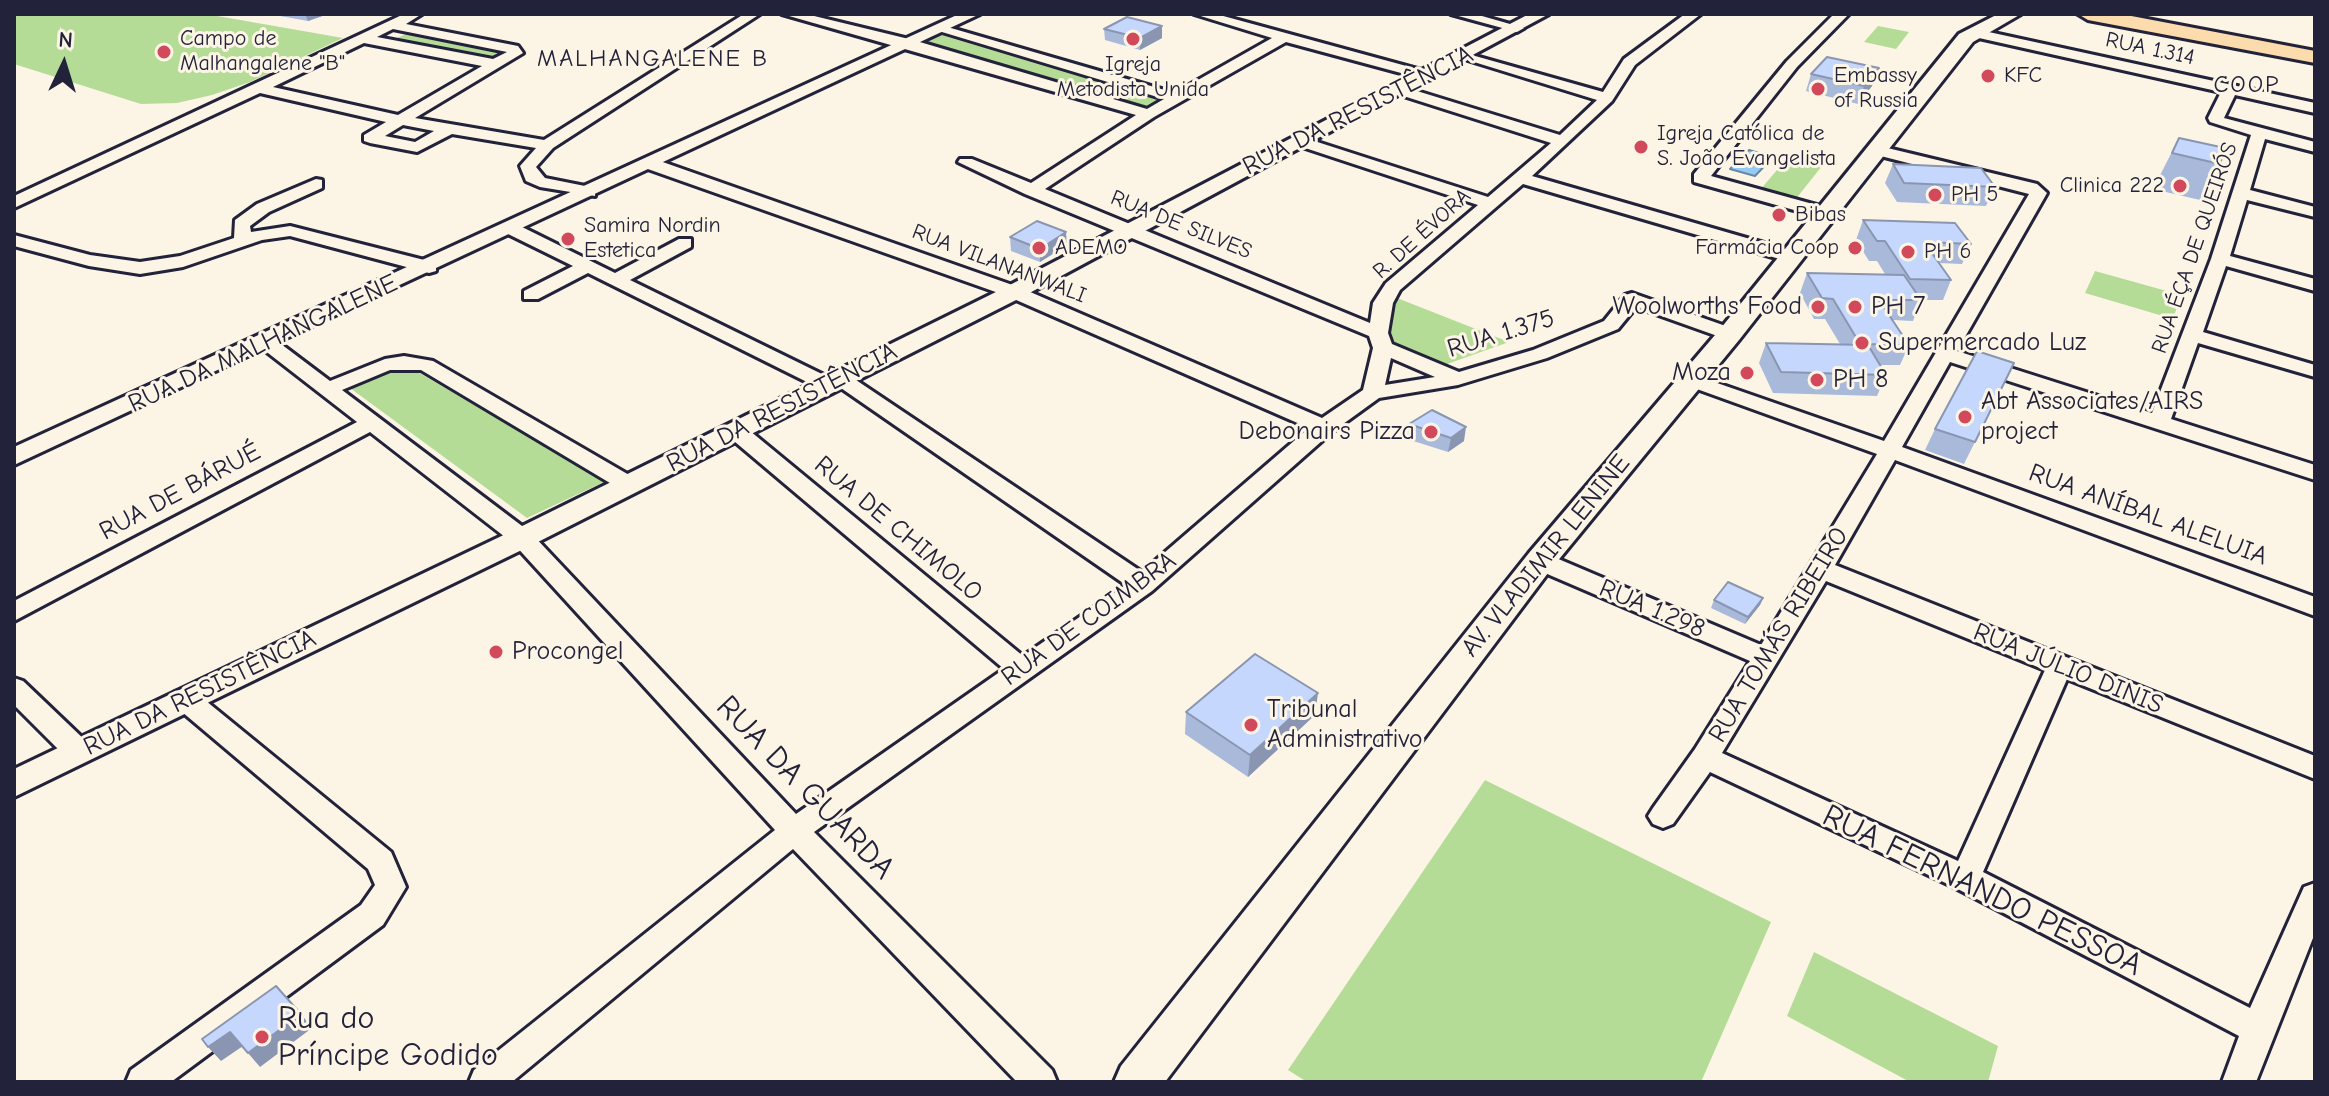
<!DOCTYPE html>
<meta charset="utf-8">
<style>
body{margin:0}
#map{position:relative;width:2329px;height:1096px;overflow:hidden;background:#fcf5e5;font-family:"Comic Neue",sans-serif}
canvas{display:block}
.frame{position:absolute;inset:0;border:16px solid #22223b;pointer-events:none}
.north{position:absolute;left:24px;top:24px;width:80px;height:80px;-webkit-text-stroke:6px #fcf5e5;paint-order:stroke;rotate:4deg;font-size:22px;font-weight:700;line-height:32px;text-align:center;color:#22223b}
.north::after{content:'';display:block;margin:auto;width:28px;height:36px;background:#22223b;clip-path:polygon(50% 0,100% 100%,50% 72%,0 100%)}
</style>
<div id="map">
<canvas width="2329" height="1096"></canvas>
<div class="frame"></div>
<div class="north">N</div>
</div>
<script>
const c = document.querySelector('canvas').getContext('2d');
c.lineJoin = 'round';
function fillPath(path, color) {
  c.fillStyle = color;
  c.fill(path, 'evenodd');
}
function shape(rows) {
  const path = new Path2D();
  for (const r of rows) {
    path.moveTo(r[0], r[1]);
    for (let i = 2; i < r.length; i += 2) path.lineTo(r[i], r[i + 1]);
  }
  return path;
}
function stroke(path, color, width, dash) {
  c.strokeStyle = color;
  c.lineWidth = width;
  c.lineCap = dash ? 'butt' : 'round';
  c.setLineDash(dash || []);
  c.stroke(path);
}
function write(font, color, halo, rows, align = 'center') {
  c.font = font + ' "Comic Neue",sans-serif';
  c.lineWidth = 6;
  c.setLineDash([]);
  c.textBaseline = 'middle';
  c.strokeStyle = halo;
  c.fillStyle = color;
  for (const [text, x, y, turn = 0] of rows) {
    c.save();
    c.translate(x, y);
    c.rotate((+turn || 0) * Math.PI / 180);
    c.textAlign = isNaN(turn) ? turn : align;
    if (halo) c.strokeText(text, 0, 0);
    c.fillText(text, 0, 0);
    c.restore();
  }
}
fillPath(shape([
 [14,14,206,14,343,38,250,82,212,95,177,103,141,104,14,64],
 [1878,26,1909,32,1896,49,1864,42],
 [939,29,1178,98,1149,114,908,43],
 [406,34,508,52,499,60,390,41],
 [1788,157,1822,166,1795,200,1760,190],
 [2095,271,2181,295,2173,319,2085,293],
 [1397,298,1509,342,1436,368,1388,347,1385,329,1390,306],
 [408,367,416,371,606,481,527,518,350,388,376,371],
 [1485,780,1771,922,1701,1082,1307,1082,1288,1070],
 [1814,952,1998,1046,1988,1082,1910,1082,1787,1016]
]), '#b5dc97');
const water = shape([
 [1749,150,1773,157,1755,176,1730,169,1749,150]
]);
fillPath(water, '#95cbf3');
stroke(water, '#6787a9', 2);
const minor = shape([
 [404,14,422,14,406,24,518,46,523,53,415,118,544,140,744,14,760,14,553,148,536,167,545,178,595,188,595,196,540,187,526,181,520,166,536,148,452,134,417,152,370,143,364,141,364,135,386,122,260,93,14,208,14,196,404,14],
 [393,29,507,52,493,59,377,37,393,29],
 [364,43,482,66,398,115,273,87,364,43],
 [403,125,434,131,415,142,385,136,403,125],
 [782,14,806,14,913,40,1147,109,1164,99,932,29,944,26,1175,93,1272,38,1194,14,1216,14,1432,73,1432,79,1427,80,1286,42,1154,117,1045,189,1370,323,1373,303,1386,283,1478,205,1293,144,1293,138,1305,138,1488,197,1551,143,1394,93,1394,87,1404,87,1560,135,1597,100,1461,58,1461,52,1603,92,1624,59,1685,14,1701,14,1635,65,1612,101,1532,176,1795,252,1798,256,1789,261,1783,260,1523,184,1400,290,1393,303,1388,333,1392,344,1459,372,1533,350,1604,321,1625,295,1632,293,1737,330,1740,334,1737,338,1723,338,1636,307,1618,329,1547,358,1458,385,1379,398,1332,432,1152,591,814,832,1052,1070,1057,1082,1017,1082,793,849,512,1082,469,1082,474,1070,775,830,514,544,370,432,14,621,14,601,357,422,259,346,256,342,259,338,273,338,330,381,385,359,404,356,433,361,636,479,639,484,636,489,620,489,421,370,390,370,342,390,530,532,796,814,1004,669,728,436,725,431,728,426,744,426,1023,656,1126,585,838,386,828,391,821,389,588,273,538,299,524,299,524,291,573,266,506,233,506,225,518,225,615,273,679,239,691,239,691,247,630,280,830,378,840,372,847,374,1142,572,1309,428,1007,296,645,168,645,160,657,160,1021,288,1322,418,1363,390,1373,348,1369,336,1025,194,958,162,960,159,972,159,1031,183,1136,115,782,14],
 [1391,358,1435,377,1385,385,1391,358],
 [1451,14,1475,14,1524,28,1517,32,1451,14],
 [1834,14,1849,14,1797,67,1711,176,1831,209,1831,217,1819,217,1694,182,1694,174,1787,61,1834,14],
 [1975,29,2315,103,2315,113,2235,95,2224,118,2315,142,2315,152,2265,139,2250,190,2315,207,2315,217,2247,200,2230,256,2315,279,2315,291,2226,266,2203,332,2315,365,2315,377,2198,343,2171,419,2315,465,2315,480,1950,362,1902,447,2315,597,2315,616,1895,460,1835,565,2315,756,2315,779,2067,679,1983,872,2250,1008,2304,887,2315,883,2315,933,2256,1082,2222,1082,2239,1036,1954,887,1710,772,1673,824,1663,828,1653,824,1648,816,1653,808,1695,749,1750,661,1531,567,1528,561,1531,555,1549,555,1761,645,1877,454,1683,384,1680,380,1683,376,1697,376,1884,441,2029,194,1869,153,1867,150,1875,145,2037,184,2047,193,1957,351,2152,413,2211,259,2251,135,2210,122,2208,118,2221,92,1970,36,1968,33,1975,29],
 [1826,581,2045,670,1958,861,1722,753,1826,581],
 [316,179,322,180,322,188,269,212,250,226,251,232,290,226,436,263,436,271,429,273,290,236,262,240,183,267,140,274,89,266,14,246,14,235,90,255,140,262,180,256,234,238,235,220,257,204,316,179],
 [14,678,23,681,89,744,93,752,89,760,79,763,69,760,14,705,14,678],
 [185,689,195,692,391,852,406,887,383,925,171,1082,126,1082,131,1070,361,905,375,885,368,869,175,706,172,699,175,692,185,689]
]);
const tertiary = shape([
 [959,14,980,14,14,465,14,447,959,14],
 [1529,14,1549,14,1022,297,532,545,14,797,14,769,512,531,1006,287,1529,14]
]);
const secondary = shape([
 [1998,14,2021,14,1973,42,1739,340,1551,569,1165,1082,1114,1082,1121,1066,1529,553,1721,328,1959,34,1998,14]
]);
const primary = shape([
 [2078,14,2121,14,2315,51,2315,63,2088,20,2078,14]
]);
stroke(minor, '#22223b', 6);
stroke(tertiary, '#22223b', 6);
stroke(secondary, '#22223b', 6);
stroke(primary, '#22223b', 6);
fillPath(minor, '#fcf5e5');
fillPath(tertiary, '#fcf5e5');
fillPath(secondary, '#fcf5e5');
fillPath(primary, '#fcdcac');
fillPath(shape([
 [269,14,328,14,308,21],
 [1162,26,1162,38,1140,50,1105,40,1104,29],
 [1811,74,1872,86,1858,104,1806,91],
 [2179,138,2220,164,2200,200,2153,189],
 [1893,164,1995,187,1986,206,1897,202,1885,183],
 [1863,220,1971,244,1962,264,1939,263,1951,280,1943,300,1921,300,1913,321,1893,320,1909,345,1900,365,1880,365,1886,375,1877,396,1773,393,1759,363,1766,343,1840,344,1825,319,1814,319,1800,293,1807,273,1885,274,1877,261,1869,261,1856,240],
 [1010,237,1067,245,1040,262,1011,251],
 [2014,363,1964,464,1925,450,1935,429],
 [1409,424,1464,441,1448,452,1407,439],
 [1763,598,1760,605,1745,624,1711,608,1714,600],
 [1186,712,1315,715,1248,777,1185,734]
]), '#a9b9da');
fillPath(shape([
 [305,14,328,14,308,21],
 [1162,26,1162,38,1140,50,1140,38],
 [1879,68,1872,86,1858,104,1864,86],
 [1066,232,1067,245,1040,262,1040,249],
 [1466,427,1464,441,1448,452,1451,438],
 [1763,598,1760,605,1745,624,1748,617],
 [1318,693,1315,715,1248,777,1250,755],
 [301,1014,312,1028,260,1067,248,1053],
 [230,1032,243,1046,221,1061,208,1047]
]), '#8a96b1');
const building = shape([
 [1127,17,1162,26,1140,38,1104,29,1127,17],
 [1827,57,1879,68,1864,86,1811,74,1827,57],
 [2179,138,2225,148,2220,164,2172,153,2179,138],
 [1893,164,1981,168,1995,187,1904,183,1893,164],
 [1863,220,1955,223,1971,244,1924,242,1951,280,1910,279,1885,241,1877,241,1863,220],
 [1037,221,1066,232,1040,249,1010,237,1037,221],
 [1807,273,1904,275,1921,300,1879,300,1909,345,1860,344,1833,299,1822,298,1807,273],
 [1766,343,1868,345,1886,375,1781,372,1766,343],
 [1977,351,2014,363,1975,442,1935,429,1977,351],
 [1432,410,1466,427,1451,438,1409,424,1432,410],
 [1728,582,1763,598,1748,617,1714,600,1728,582],
 [1255,654,1318,693,1250,755,1186,712,1255,654],
 [276,986,301,1014,248,1053,230,1032,208,1047,202,1039,276,986]
]);
fillPath(building, '#c5d7fd');
stroke(building, '#8a96b1', 2);
for (const [x, y, r, color] of [
 [1133,39,8,"#d1495b"],
 [164,52,8,"#d1495b"],
 [1988,76,8,"#d1495b"],
 [1818,89,8,"#d1495b"],
 [1641,147,8,"#d1495b"],
 [2180,186,8,"#d1495b"],
 [1935,195,8,"#d1495b"],
 [1779,215,8,"#d1495b"],
 [568,239,8,"#d1495b"],
 [1039,248,8,"#d1495b"],
 [1855,248,8,"#d1495b"],
 [1908,252,8,"#d1495b"],
 [1818,307,8,"#d1495b"],
 [1855,307,8,"#d1495b"],
 [1862,343,8,"#d1495b"],
 [1747,373,8,"#d1495b"],
 [1817,380,8,"#d1495b"],
 [1965,417,8,"#d1495b"],
 [1431,432,8,"#d1495b"],
 [496,652,8,"#d1495b"],
 [1251,725,8,"#d1495b"],
 [262,1037,8,"#d1495b"]
]) {
  const dot = new Path2D();
  dot.arc(x, y, r, 0, 2 * Math.PI);
  c.fillStyle = color;
  c.fill(dot);
  stroke(dot, '#fcf5e5', 3);
}
write('22px', '#22223b', '#fcf5e5', [
 ["Campo de",180,39],
 ["Malhangalene \"B\"",180,64],
 ["Igreja",1133,65,"center"],
 ["Metodista Unida",1133,90,"center"],
 ["Embassy",1834,76],
 ["of Russia",1834,101],
 ["KFC",2004,76],
 ["Igreja Católica de",1657,134],
 ["S. João Evangelista",1657,159],
 ["Clinica 222",2164,186,"right"],
 ["PH 5",1951,195],
 ["Bibas",1795,215],
 ["Samira Nordin",584,226],
 ["Estetica",584,251],
 ["ADEMO",1055,248],
 ["Farmácia Coop",1839,248,"right"],
 ["PH 6",1924,252]
], 'left');
write('22px', '#22223b', '#fcf5e5', [
 ["RUA 1.314",2150,49,12],
 ["RUA DE SILVES",1181,225,22],
 ["R. DE ÉVORA",1422,234,-42],
 ["RUA ÉÇA DE QUEIRÓS",2195,248,-71],
 ["RUA VILANANWALI",999,264,21]
]);
c.letterSpacing = '2px';
write('24px', '#22223b', '#fcf5e5', [
 ["MALHANGALENE B",653,59],
 ["COOP",2247,85]
]);
c.letterSpacing = '0px';
write('26px', '#22223b', '#fcf5e5', [
 ["RUA DA RESISTÊNCIA",1358,111,-27],
 ["RUA 1.375",1501,334,-17],
 ["RUA DA MALHANGALENE",263,344,-25],
 ["RUA DA RESISTÊNCIA",782,408,-27],
 ["RUA DE BÁRUÉ",180,492,-28],
 ["RUA ANÍBAL ALELUIA",2148,515,20],
 ["RUA DE CHIMOLO",898,529,40],
 ["AV. VLADIMIR LENINE",1546,556,-51],
 ["RUA 1.298",1652,609,23],
 ["RUA DE COIMBRA",1089,619,-36],
 ["RUA TOMÁS RIBEIRO",1779,635,-59],
 ["RUA JÚLIO DINIS",2068,669,22],
 ["RUA DA RESISTÊNCIA",200,693,-26]
]);
write('26px', '#22223b', '#fcf5e5', [
 ["Woolworths Food",1802,307,"right"],
 ["PH 7",1871,307],
 ["Supermercado Luz",1878,343],
 ["Moza",1731,373,"right"],
 ["PH 8",1833,380],
 ["Abt Associates/AIRS",1981,402],
 ["project",1981,432],
 ["Debonairs Pizza",1415,432,"right"],
 ["Procongel",512,652],
 ["Tribunal",1267,710],
 ["Administrativo",1267,740]
], 'left');
write('32px', '#22223b', '#fcf5e5', [
 ["RUA DA GUARDA",805,788,46],
 ["RUA FERNANDO PESSOA",1982,891,26]
]);
write('32px', '#22223b', '#fcf5e5', [
 ["Rua do",278,1019],
 ["Príncipe Godido",278,1056]
], 'left');
</script>
